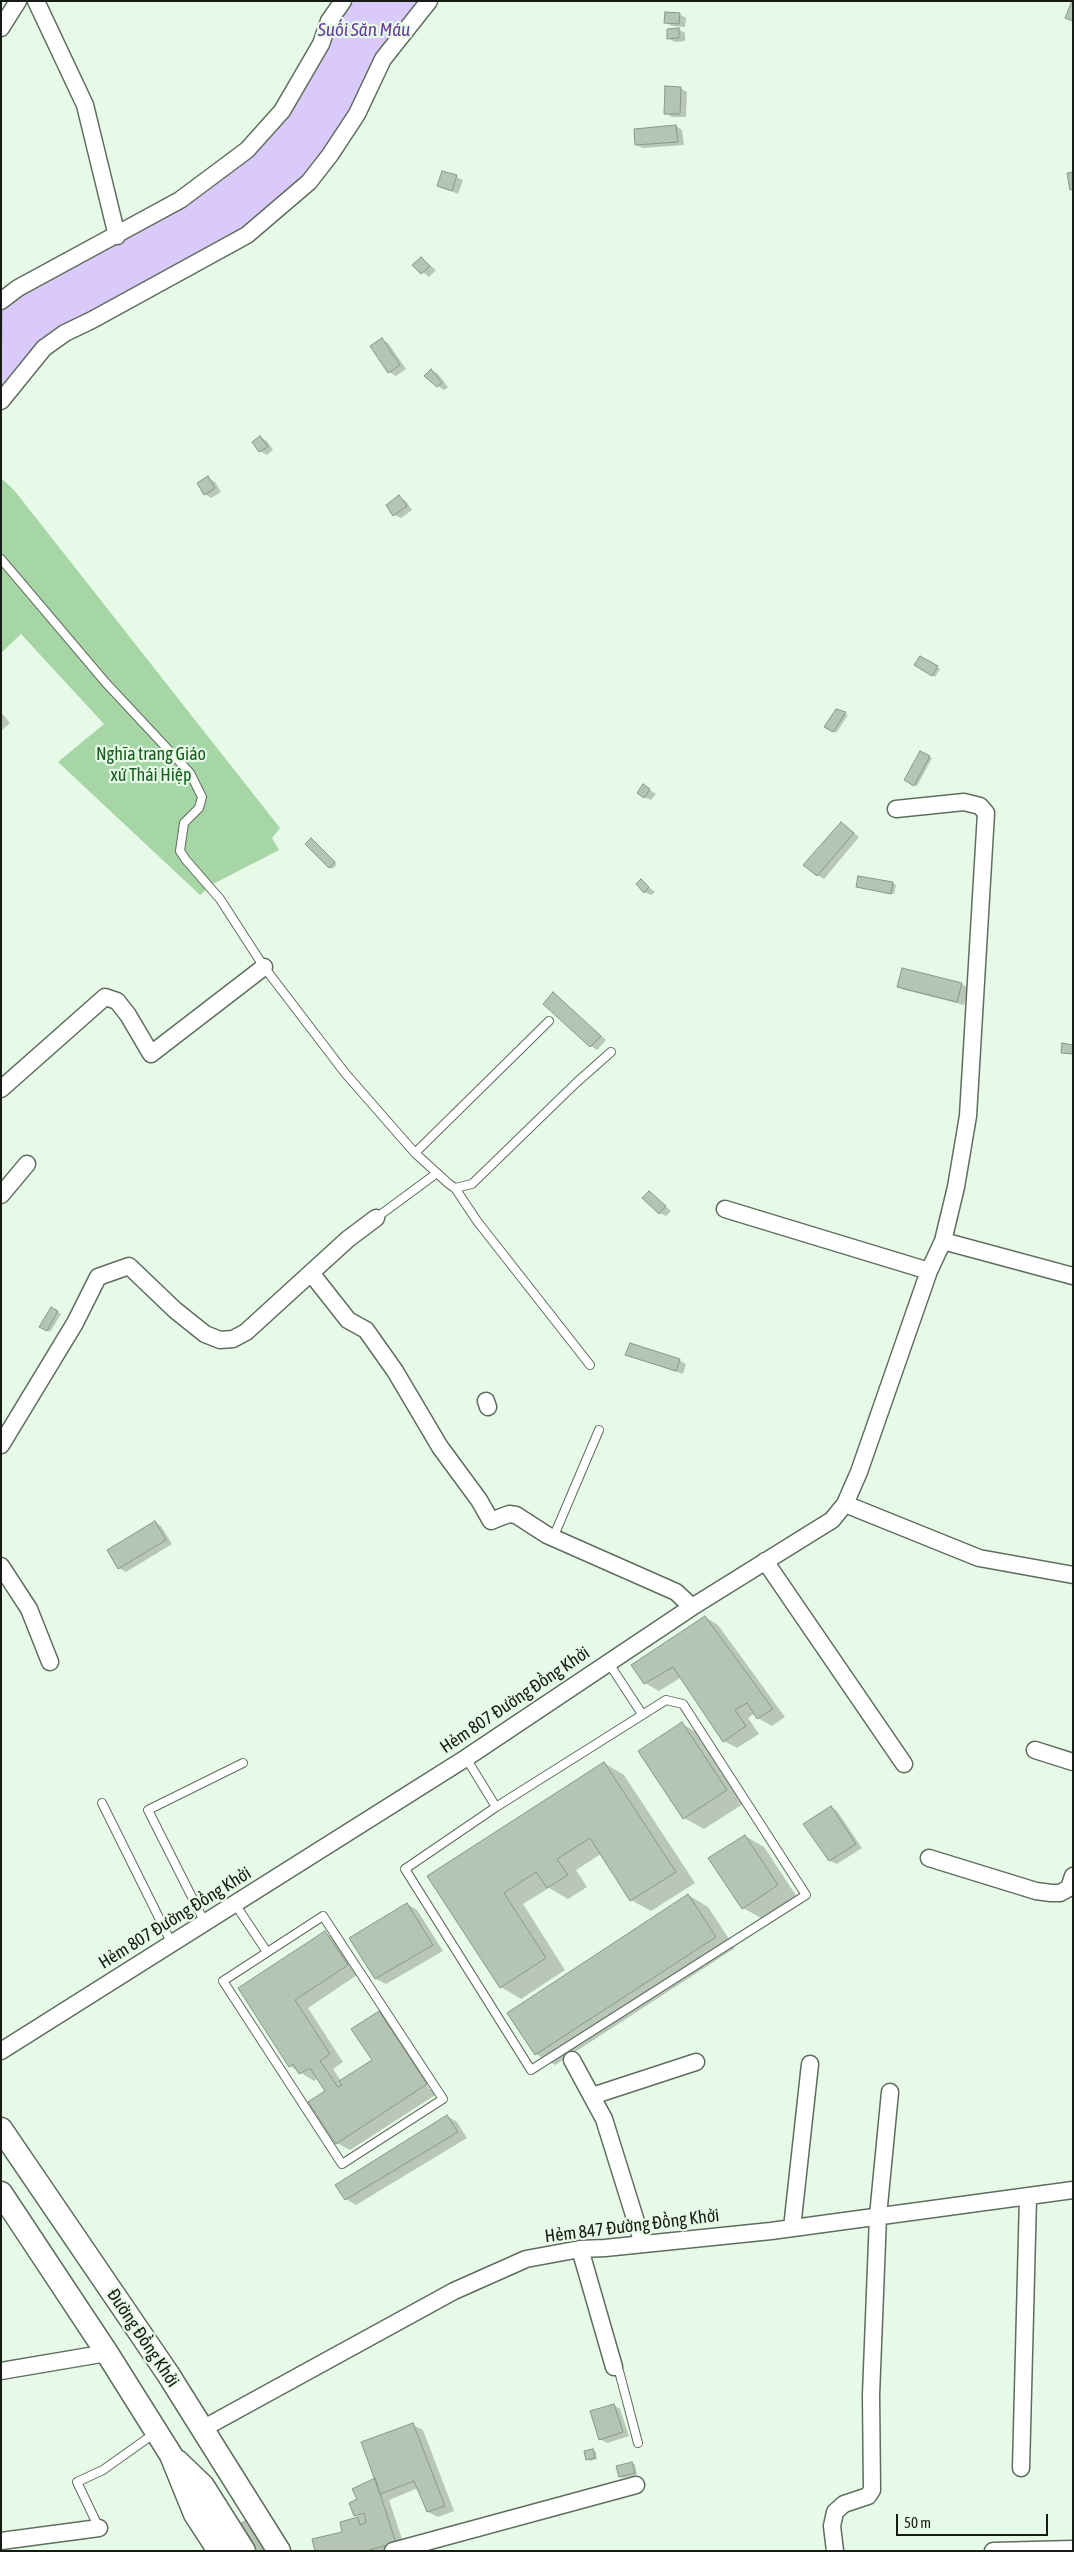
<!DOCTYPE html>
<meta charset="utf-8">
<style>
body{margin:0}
#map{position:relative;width:1074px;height:2552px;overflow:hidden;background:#e7f9e7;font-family:"Asap Condensed",sans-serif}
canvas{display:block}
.frame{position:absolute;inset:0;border:2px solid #151c15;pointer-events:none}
.scale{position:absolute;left:896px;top:2514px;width:152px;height:22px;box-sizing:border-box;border:2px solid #151c15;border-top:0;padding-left:6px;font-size:15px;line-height:18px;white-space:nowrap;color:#151c15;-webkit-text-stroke:4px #e7f9e7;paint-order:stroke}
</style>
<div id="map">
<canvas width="1074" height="2552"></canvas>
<div class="frame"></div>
<div class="scale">50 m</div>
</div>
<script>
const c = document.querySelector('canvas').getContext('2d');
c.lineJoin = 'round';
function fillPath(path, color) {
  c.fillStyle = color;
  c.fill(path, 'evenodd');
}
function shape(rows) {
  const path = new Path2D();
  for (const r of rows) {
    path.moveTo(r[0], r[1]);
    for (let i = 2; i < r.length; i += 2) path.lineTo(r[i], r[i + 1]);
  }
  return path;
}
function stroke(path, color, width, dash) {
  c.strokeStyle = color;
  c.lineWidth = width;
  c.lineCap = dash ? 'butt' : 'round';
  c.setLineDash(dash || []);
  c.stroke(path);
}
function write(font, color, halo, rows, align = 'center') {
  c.font = font + ' "Asap Condensed",sans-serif';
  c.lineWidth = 4.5;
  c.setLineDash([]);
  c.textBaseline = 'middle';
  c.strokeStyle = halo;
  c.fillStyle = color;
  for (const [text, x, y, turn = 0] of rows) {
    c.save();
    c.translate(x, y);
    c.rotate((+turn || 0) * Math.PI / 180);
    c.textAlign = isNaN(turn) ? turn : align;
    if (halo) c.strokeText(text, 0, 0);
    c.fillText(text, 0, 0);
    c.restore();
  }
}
fillPath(shape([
 [1,478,14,490,280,828,272,838,279,850,213,884,200,895,58,762,104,724,21,634,1,653]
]), '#a6d6a5');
const water = shape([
 [352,1,418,1,377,57,350,111,324,151,302,178,242,229,92,312,1,389,2,310,21,294,183,208,254,154,335,25,352,1]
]);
fillPath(water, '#dac9fb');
stroke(water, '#9f95b6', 1);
fillPath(shape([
 [679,14,686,18,685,27,672,26,666,23],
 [678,29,685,33,685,41,675,42,668,38],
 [680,88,687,92,686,117,672,117,666,113],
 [676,126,682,130,684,145,643,148,637,145],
 [456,177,463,180,458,194,439,186],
 [421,258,436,270,429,277,414,265],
 [382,340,388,343,406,369,396,376,389,372],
 [431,370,438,374,448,387,444,390,438,386],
 [260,437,267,441,273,450,267,455,260,451],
 [208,478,215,482,221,492,211,498,205,494],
 [399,497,406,501,412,510,401,518,394,515],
 [921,657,940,669,935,677,916,665],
 [837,710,848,715,836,733,826,726],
 [1,712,10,723,1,731],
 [921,752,932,758,917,786,906,780],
 [643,786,656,794,651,800,644,797],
 [841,823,859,837,824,879,817,875],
 [311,839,337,864,332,869,329,867],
 [641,881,655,892,651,895,645,892],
 [893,883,896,885,894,894,858,886],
 [903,969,962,984,968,988,964,1005,905,990,898,987],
 [553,994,606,1040,597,1050,591,1046],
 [649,1193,671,1211,666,1216,660,1213],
 [52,1308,61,1314,50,1332,41,1327],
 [627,1355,679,1360,686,1364,683,1374],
 [155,1522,161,1526,172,1544,126,1572,119,1568],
 [705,1617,718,1625,785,1717,772,1726,758,1718,755,1713,748,1718,759,1734,737,1748,724,1741,682,1677,659,1691,645,1683],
 [682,1724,701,1735,746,1802,704,1829,684,1818],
 [604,1763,624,1775,695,1883,651,1911,631,1900,601,1854,576,1870,587,1887,568,1899,549,1888,523,1904,565,1970,521,1999,501,1987,429,1877],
 [831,1807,837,1811,862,1848,837,1864,830,1861,805,1824],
 [745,1836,764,1847,797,1897,763,1919,743,1908],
 [688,1895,708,1907,735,1948,555,2065,536,2054],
 [407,1904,417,1910,443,1951,386,1984,376,1979],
 [325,1933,339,1941,360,1973,308,2008,343,2062,333,2069,341,2081,373,2061,379,2012,392,2020,440,2092,350,2150,337,2143,327,2091,318,2078,314,2081,290,2066,239,1988],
 [385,2022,388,2022,432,2089,430,2090],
 [447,2116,457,2122,467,2138,356,2205,346,2199],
 [614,2405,620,2409,629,2436,607,2443,600,2439],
 [413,2425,423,2430,454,2511,438,2517,428,2512,418,2488,389,2500,405,2548,396,2551,316,2551,344,2532,342,2523,360,2518,355,2515,359,2500,376,2479],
 [593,2450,596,2452,597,2459,590,2461,588,2459],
 [632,2463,635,2465,637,2475,623,2478,620,2476]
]), '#0003');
const building = shape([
 [1072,1,1073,1,1073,21,1065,18,1072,1],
 [665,12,680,13,679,24,664,23,665,12],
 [679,28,679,38,667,39,667,29,679,28],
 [665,86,681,87,680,114,664,114,665,86],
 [676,125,678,142,635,145,634,129,676,125],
 [442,171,457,175,452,191,437,186,442,171],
 [1073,172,1073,189,1070,190,1067,173,1073,172],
 [421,257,430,266,421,274,412,265,421,257],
 [382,338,400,365,388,373,370,346,382,338],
 [431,369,442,383,437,387,424,376,431,369],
 [260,436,268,447,259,452,252,442,260,436],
 [208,476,215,488,204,495,197,483,208,476],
 [399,495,407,506,393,516,386,505,399,495],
 [920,656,938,666,932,676,914,665,920,656],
 [836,709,846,712,833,732,824,727,836,709],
 [920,751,930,756,914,786,904,780,920,751],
 [643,784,650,789,644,798,637,793,643,784],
 [841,822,854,833,817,876,803,865,841,822],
 [311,838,335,862,329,868,305,844,311,838],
 [858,876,893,882,891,894,856,887,858,876],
 [641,879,649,887,644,893,636,884,641,879],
 [902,968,962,983,957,1002,897,987,902,968],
 [553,992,601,1036,590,1047,543,1004,553,992],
 [1062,1043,1073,1045,1073,1054,1061,1053,1062,1043],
 [649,1191,666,1206,659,1214,642,1198,649,1191],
 [51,1307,58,1311,47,1331,39,1327,51,1307],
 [630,1343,680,1359,676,1371,625,1355,630,1343],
 [155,1521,166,1540,118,1569,107,1550,155,1521],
 [705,1616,773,1709,757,1719,747,1703,735,1710,746,1726,723,1742,673,1667,644,1684,631,1665,705,1616],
 [682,1722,727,1790,683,1819,638,1751,682,1722],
 [604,1762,676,1872,630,1901,590,1838,557,1859,568,1875,547,1888,536,1872,504,1893,546,1958,500,1988,427,1876,604,1762],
 [831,1806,856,1844,829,1861,803,1824,831,1806],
 [745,1835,778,1885,742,1909,708,1858,745,1835],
 [688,1894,716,1937,535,2055,507,2013,688,1894],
 [407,1903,433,1945,375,1979,349,1938,407,1903],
 [325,1931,348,1965,295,2000,330,2054,320,2061,338,2087,342,2085,339,2081,372,2060,351,2029,379,2011,427,2084,336,2144,308,2102,325,2091,310,2068,299,2074,293,2064,289,2067,238,1988,325,1931],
 [447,2115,458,2132,345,2200,335,2185,447,2115],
 [614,2404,623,2432,599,2440,590,2411,614,2404],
 [413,2423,445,2506,427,2512,414,2481,380,2494,361,2442,413,2423],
 [593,2449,595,2458,586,2460,584,2451,593,2449],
 [632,2462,635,2473,619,2477,616,2466,632,2462],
 [375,2478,396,2543,366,2551,315,2551,312,2539,342,2532,340,2522,358,2517,360,2525,366,2522,364,2513,354,2516,349,2503,357,2499,352,2489,375,2478],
 [247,2520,265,2551,227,2551,218,2536,247,2520]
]);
fillPath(building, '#b4c5b4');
stroke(building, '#889887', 1);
const service = shape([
 [1,559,106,683,190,773,202,797,199,808,184,823,180,851,186,860,220,899,264,967,345,1073,415,1153,449,1184,455,1188,472,1184,576,1083,611,1052],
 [415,1153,549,1021],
 [455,1188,477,1221,590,1365],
 [376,1218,437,1173],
 [553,1538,599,1430],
 [608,1662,642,1714],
 [666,1700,683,1704,806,1895,531,2070,405,1869,496,1807,666,1700],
 [466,1758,496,1807],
 [102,1803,172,1944],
 [235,1904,267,1952],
 [323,1916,443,2099,342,2164,223,1981,323,1916],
 [205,1923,148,1810,243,1763],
 [614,2367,619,2371,638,2443],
 [99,2528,77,2482,103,2470,155,2433]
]);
const minor = shape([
 [36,1,85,105,117,236],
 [1,28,18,1],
 [1,301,18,288,180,200,247,150,282,111,321,44,329,21,343,1],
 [1,401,44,348,65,333,92,320,247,235,309,182,330,155,357,114,383,59,429,1],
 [1,1089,105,997,117,1001,128,1015,151,1054,264,967],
 [1,1195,27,1164],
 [725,1209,929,1271],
 [943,1241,1073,1276],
 [311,1273,348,1320,366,1330,395,1371,440,1447,479,1500,491,1521,509,1514,516,1515,547,1535,676,1592,692,1607],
 [486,1401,488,1407],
 [1,1445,75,1323,98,1277,129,1266,175,1310,205,1334,220,1340,233,1339,246,1332,348,1239,376,1218],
 [845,1504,859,1472,929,1271,943,1241,956,1187,968,1116,986,813,980,806,964,802,896,809],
 [765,1561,904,1764],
 [1,1566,29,1609,50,1662],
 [1035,1750,1073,1762],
 [929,1858,1036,1891,1051,1893,1060,1893,1069,1888,1073,1876],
 [1,2051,466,1758,692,1607,832,1520,845,1504,979,1558,1073,1575],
 [572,2060,604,2119,643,2244],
 [592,2096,696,2062],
 [792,2228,810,2064],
 [580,2249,614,2367],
 [1,2371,107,2353],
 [204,2428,454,2291,526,2259,580,2249,605,2248,771,2231,1073,2190],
 [1021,2468,1028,2197],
 [1,2541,99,2528],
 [393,2551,636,2485],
 [835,2551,832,2526,835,2512,844,2504,868,2496,872,2490,871,2395,878,2216,890,2092],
 [993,2551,1073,2549]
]);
const secondary = shape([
 [1,2129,168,2374,279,2551],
 [1,2193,107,2353,171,2455,195,2514,219,2551],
 [177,2461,203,2486,244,2551]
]);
stroke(service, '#5e6e5e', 10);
stroke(minor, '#5e6e5e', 19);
stroke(secondary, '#5e6e5e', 25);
stroke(service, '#fff', 8);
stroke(minor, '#fff', 16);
stroke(secondary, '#fff', 22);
write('18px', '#175d1d', '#e7f9e7', [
 ["Nghĩa trang Giáo",151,754],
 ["xứ Thái Hiệp",151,775]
]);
write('18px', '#151c15', '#e7f9e7', [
 ["Hẻm 807 Đường Đồng Khởi",515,1700,-34],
 ["Hẻm 807 Đường Đồng Khởi",175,1918,-32],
 ["Hẻm 847 Đường Đồng Khởi",632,2226,-7],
 ["Đường Đồng Khởi",143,2338,56]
]);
write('italic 19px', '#673e9c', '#e7f9e7', [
 ["Suối Săn Máu",364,30]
]);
</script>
